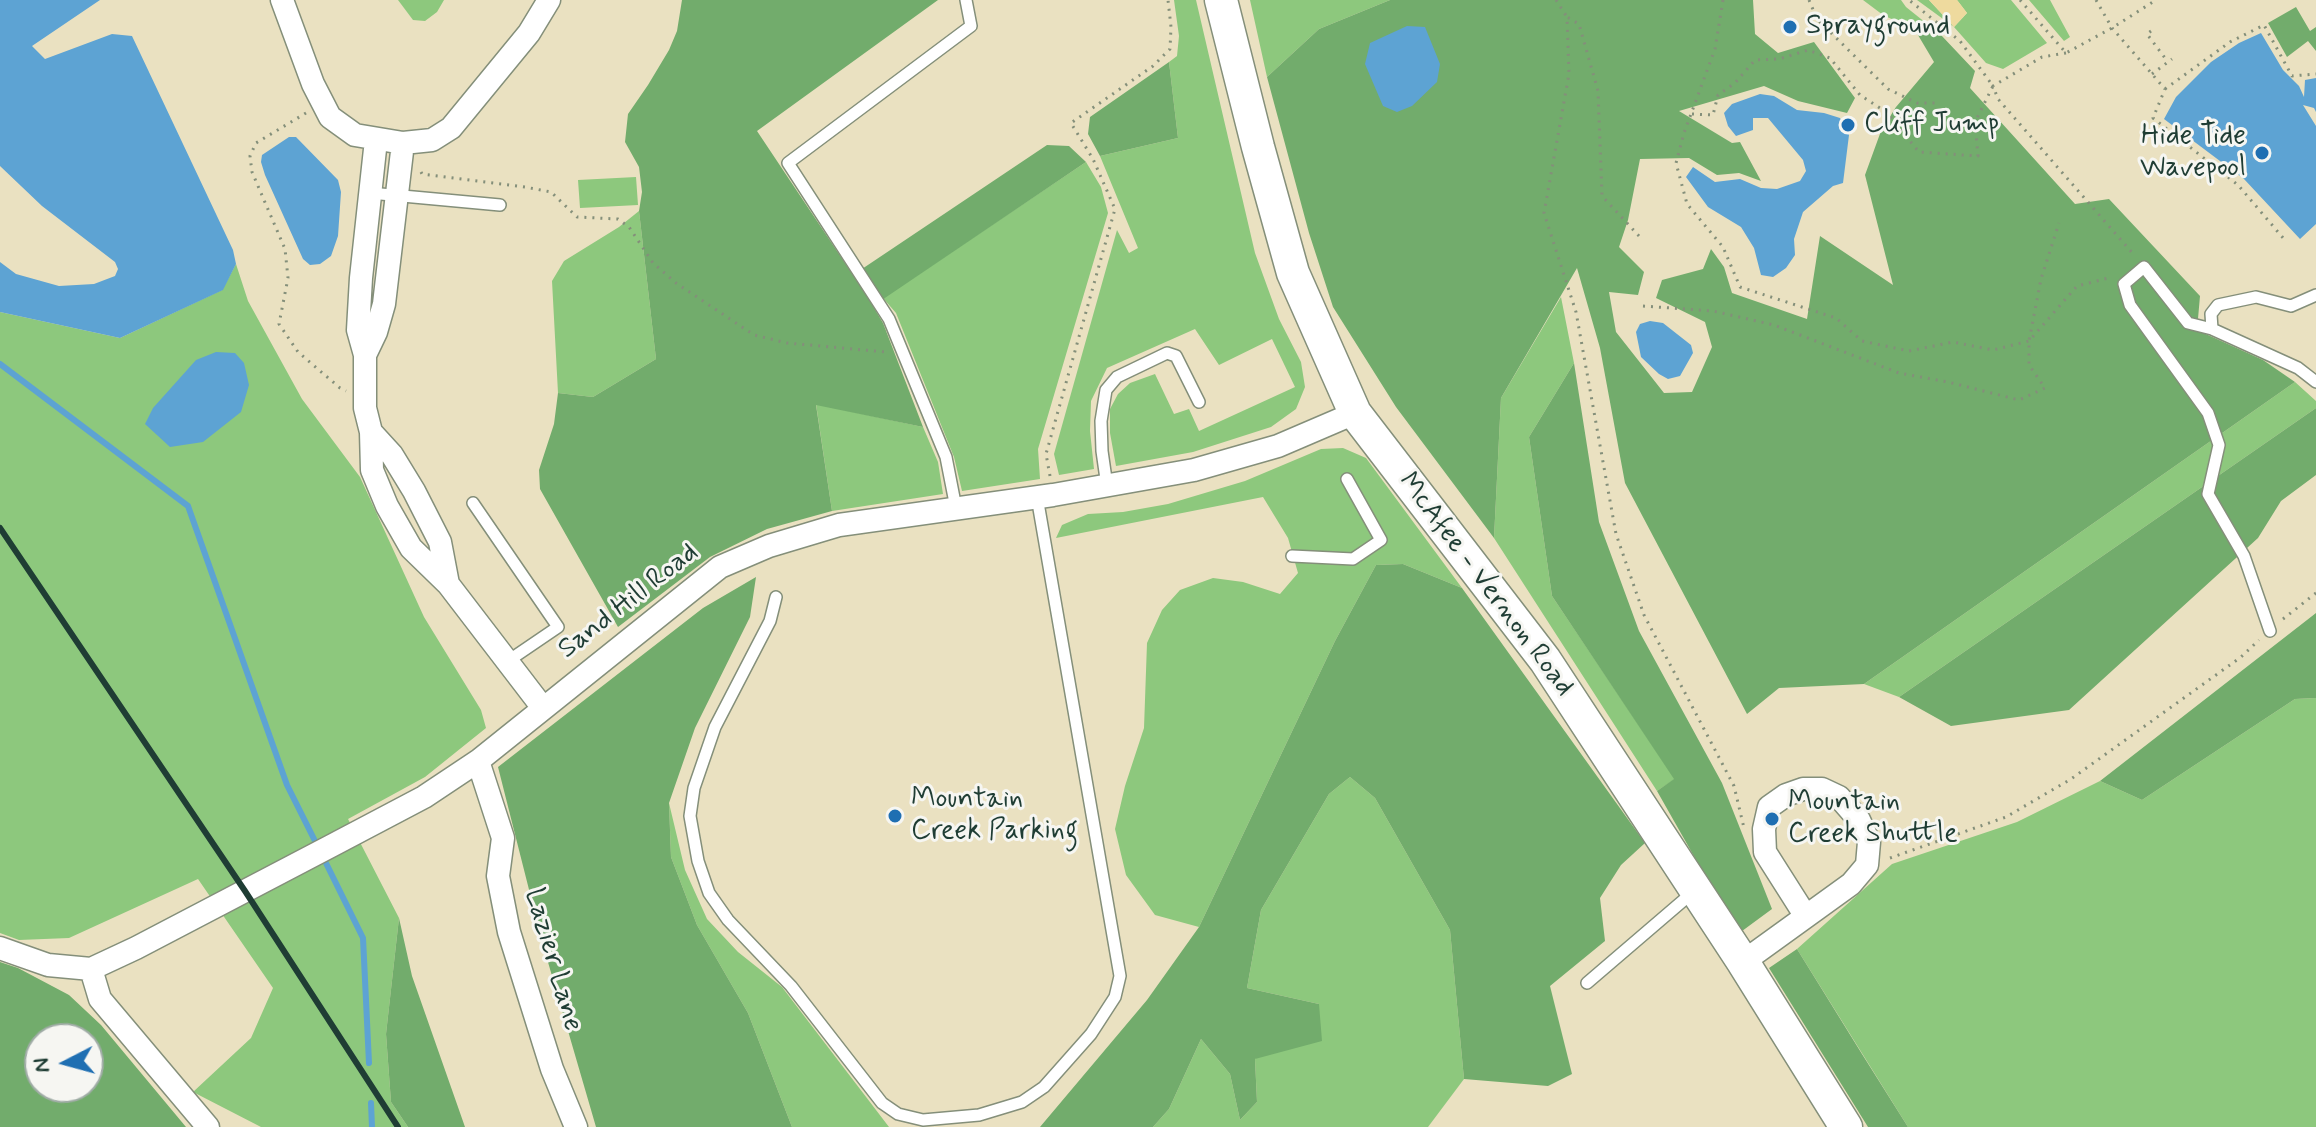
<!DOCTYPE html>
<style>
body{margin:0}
#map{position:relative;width:2316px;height:1127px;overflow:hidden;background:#eae1c1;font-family:Mynerve,sans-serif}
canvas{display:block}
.north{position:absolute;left:24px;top:1023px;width:80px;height:80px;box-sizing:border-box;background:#f6f6f2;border:2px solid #a0aca6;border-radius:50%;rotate:264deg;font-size:22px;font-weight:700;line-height:32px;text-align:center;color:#1f3d34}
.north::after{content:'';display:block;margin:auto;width:28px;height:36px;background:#1f6fb2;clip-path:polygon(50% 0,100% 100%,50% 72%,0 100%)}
</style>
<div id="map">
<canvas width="2316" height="1127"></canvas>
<div class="north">N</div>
</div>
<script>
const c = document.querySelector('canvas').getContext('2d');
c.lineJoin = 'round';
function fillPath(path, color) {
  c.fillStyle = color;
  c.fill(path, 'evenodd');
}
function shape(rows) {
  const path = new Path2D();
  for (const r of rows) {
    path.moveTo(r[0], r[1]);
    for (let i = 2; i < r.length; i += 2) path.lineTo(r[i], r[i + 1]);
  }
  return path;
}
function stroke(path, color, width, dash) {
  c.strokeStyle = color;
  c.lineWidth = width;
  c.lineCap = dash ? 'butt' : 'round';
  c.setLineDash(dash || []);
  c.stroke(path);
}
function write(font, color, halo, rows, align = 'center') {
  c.font = font + ' Mynerve,sans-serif';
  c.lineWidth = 6;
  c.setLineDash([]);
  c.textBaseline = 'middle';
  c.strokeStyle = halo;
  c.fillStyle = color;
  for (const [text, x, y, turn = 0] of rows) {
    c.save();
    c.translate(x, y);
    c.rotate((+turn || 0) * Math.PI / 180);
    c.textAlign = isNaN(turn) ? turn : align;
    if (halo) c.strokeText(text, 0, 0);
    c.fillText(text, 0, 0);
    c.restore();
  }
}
fillPath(shape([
 [398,0,444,0,437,12,425,21,413,20],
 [1174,0,1196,0,1255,253,1279,319,1301,362,1305,387,1296,409,1271,427,1193,452,1116,466,1110,433,1110,409,1118,394,1130,383,1155,374,1174,414,1189,409,1199,431,1295,387,1272,339,1219,365,1195,329,1107,368,1091,401,1090,431,1094,469,1059,475,1054,454,1117,230,1129,253,1138,248,1100,156,1178,138,1169,62,1177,56,1179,36],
 [1250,0,1390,0,1319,29,1267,77],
 [1863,0,1901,0,1906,7,1941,35,1915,30,1883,15],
 [1917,0,1929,0,1954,27,1967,13,1957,0,2011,0,2047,43,2003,69,1986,63,1954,27],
 [2029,0,2050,0,2070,37,2064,41],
 [1086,162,1101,187,1108,213,1038,449,1040,479,962,491,954,457,896,313,883,298],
 [636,177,638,205,580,208,578,180],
 [639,211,656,359,593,397,558,393,552,281,564,261,619,227],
 [236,264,248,301,302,399,360,477,424,617,481,710,486,728,425,777,348,819,399,918,386,1034,391,1102,408,1127,261,1127,193,1092,251,1038,273,988,198,879,69,938,19,940,0,933,0,312,120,338,222,290],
 [1561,297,1574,363,1529,437,1552,596,1675,779,1657,791,1494,538,1501,398],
 [2295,382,2316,401,2316,408,1899,697,1864,684],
 [816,404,923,427,938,462,943,494,832,511],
 [1343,448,1366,458,1462,588,1403,564,1376,565,1335,641,1199,927,1155,915,1126,875,1115,829,1125,786,1144,728,1147,643,1162,610,1180,590,1213,578,1243,582,1280,594,1298,573,1288,538,1263,497,1056,538,1062,525,1088,514,1123,512,1168,504,1245,481,1321,449],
 [2316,698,2316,1127,1908,1127,1797,949,1892,864,2017,822,2100,781,2142,800,2295,699],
 [1350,777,1375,798,1450,930,1464,1079,1428,1127,1153,1127,1169,1109,1201,1039,1230,1074,1240,1120,1257,1102,1255,1059,1319,1004,1247,988,1261,910,1329,794],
 [669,803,685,870,707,919,738,952,782,987,889,1127,792,1127,748,1013,697,925,671,857]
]), '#8dc87d');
fillPath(shape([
 [682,0,938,0,757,131,853,275,1047,145,1069,146,1086,162,873,306,883,323,923,427,816,405,832,511,767,529,710,557,618,627,540,489,539,470,554,424,558,393,593,397,656,359,639,211,642,192,639,167,625,142,628,114,648,85,669,50,677,31],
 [1390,0,1753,0,1755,34,1778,53,1814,42,1855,98,1847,113,1798,101,1764,86,1679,111,1732,143,1740,142,1761,181,1739,173,1717,175,1689,158,1640,159,1628,220,1619,247,1644,272,1638,295,1609,292,1616,332,1664,393,1692,392,1712,347,1705,322,1656,298,1662,280,1703,269,1711,249,1724,267,1732,293,1807,319,1820,236,1893,285,1865,175,1881,131,1896,107,1934,62,1915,30,1941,35,1975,71,1970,88,2075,204,2109,199,2200,296,2197,330,2263,360,2295,382,1864,684,1779,688,1747,714,1625,483,1600,348,1577,268,1501,398,1494,538,1396,407,1333,307,1309,233,1267,77,1319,29],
 [2296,7,2310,31,2316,27,2316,51,2308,41,2287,57,2268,23],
 [1169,62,1178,138,1100,156,1088,134,1090,117],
 [1574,363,1599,522,1639,631,1722,783,1772,909,1738,934,1657,791,1674,779,1552,596,1529,437],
 [2316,408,2316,475,2281,501,2258,538,2069,710,1951,726,1899,697],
 [1403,564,1462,588,1645,843,1621,865,1600,898,1605,941,1550,986,1572,1074,1548,1086,1464,1079,1450,930,1375,798,1350,777,1329,794,1261,910,1247,988,1319,1004,1322,1041,1255,1059,1257,1102,1240,1120,1230,1074,1201,1039,1169,1109,1153,1127,1040,1127,1147,1000,1199,927,1335,641,1376,565],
 [756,577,750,617,695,728,669,803,671,857,697,925,748,1013,792,1127,596,1127,543,945,498,767,703,608],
 [2316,613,2316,698,2295,699,2142,800,2100,781],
 [399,918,412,976,465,1127,408,1127,391,1102,386,1034],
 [1797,949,1862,1054,1908,1127,1868,1127,1769,968],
 [0,962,18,968,69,995,101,1025,186,1127,0,1127],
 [40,1039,88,1039,88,1087,40,1087]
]), '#72ac6c');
fillPath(shape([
 [1929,0,1957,0,1967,13,1954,27]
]), '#eeda9e');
fillPath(shape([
 [0,0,100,0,32,46,45,59,112,34,132,36,233,250,236,264,223,290,120,338,0,312,0,262,16,274,59,286,94,284,115,276,118,269,115,262,42,206,0,166],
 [1407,26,1425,27,1440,64,1437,82,1412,106,1397,112,1383,106,1365,64,1370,43],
 [2261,33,2283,70,2299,86,2304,97,2305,80,2316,78,2316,112,2314,108,2303,105,2316,126,2316,224,2300,239,2244,179,2164,119,2176,97,2211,62,2239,43],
 [1760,94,1774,96,1797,110,1824,113,1840,118,1849,135,1843,183,1833,186,1803,212,1794,239,1795,255,1786,268,1773,277,1761,275,1754,248,1741,227,1708,207,1686,177,1693,167,1715,182,1740,179,1761,188,1777,189,1800,181,1806,171,1803,160,1768,118,1753,118,1753,130,1736,136,1728,126,1724,113,1732,104],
 [289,137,296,137,338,180,341,192,338,236,331,256,320,264,310,265,303,259,265,175,261,162,262,155],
 [1650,321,1663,323,1691,345,1693,353,1680,376,1668,379,1659,374,1641,357,1636,332,1640,324],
 [216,352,235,353,244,363,249,385,241,412,203,442,170,447,145,424,153,408,196,360]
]), '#5da3d3');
stroke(shape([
 [0,364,188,506,287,785,318,847],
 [323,857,363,938,369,1063],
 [371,1103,372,1127]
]), '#5da3d3', 6);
const lane = shape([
 [370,193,500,205],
 [2316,295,2291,306,2256,297,2218,305,2211,314,2212,329,2298,368,2316,382],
 [2212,329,2188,323,2144,267,2124,284,2130,305,2208,413,2219,445,2208,494,2244,556,2270,631],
 [1107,486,1102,451,1101,421,1106,390,1117,377,1167,353,1176,356,1199,402],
 [473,503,558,627,508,661],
 [956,508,946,457,889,319,788,163,971,26,966,0],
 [1292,556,1353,559,1381,540,1347,479],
 [776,597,770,621,715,727,694,788,690,816,698,861,709,893,728,920,791,986,882,1103,898,1114,923,1120,979,1115,1022,1102,1044,1087,1091,1034,1115,997,1120,976,1037,497],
 [1587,983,1692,893]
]);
const street = shape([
 [282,0,313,84,330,117,355,135,403,143,432,140,451,128,529,33,549,0],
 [376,140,361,278,358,330,365,355,365,408,371,432,372,470,387,506,411,548,448,584,543,708],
 [365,355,376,332,384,304,403,143],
 [371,432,392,455,414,491,440,542,448,584],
 [478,761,503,838,498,876,509,932,552,1069,576,1127],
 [0,948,48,965,91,969,136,948,331,846,424,797,478,761,720,567,769,546,839,525,1053,495,1194,470,1278,446,1355,413],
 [1743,962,1851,884,1867,865,1869,842,1859,820,1839,797,1822,789,1803,789,1786,795,1769,807,1764,829,1765,852,1805,915],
 [91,969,100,999,208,1127]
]);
const secondary = shape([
 [1221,0,1258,147,1293,273,1355,413,1545,660,1743,962,1846,1127]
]);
stroke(lane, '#848f7a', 14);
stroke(street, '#848f7a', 25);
stroke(secondary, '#848f7a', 35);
stroke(shape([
 [1556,0,1567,17],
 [1723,0,1715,49,1684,133,1676,163,1687,204,1723,247,1740,287,1836,318,1862,341,1909,351,1953,342,1993,350,2029,341,2077,286,2112,277],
 [1809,0,1817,19,1888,89,1917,103,1937,103],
 [2020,0,2066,53,2112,28,2156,0],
 [2096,0,2112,28,2165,89,2153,118,2238,185,2284,239],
 [2151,31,2147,34,2168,62],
 [2066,53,2042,57,1993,86,1998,99,2135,256],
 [2152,74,2172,59],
 [2165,89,2230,42,2264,25,2292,76,2316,74],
 [306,113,256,143,250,156,252,172,285,249,288,278,279,324,298,352,340,388,346,391],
 [1692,114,1713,115,1718,95,1735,83,1755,60,1779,59,1808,50,1830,58,1860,95,1886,112,1919,152,1978,156,1975,122,1993,86,1960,41,1909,0],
 [421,172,422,174,525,187,551,192,577,217,618,219,629,227,653,263,676,283,754,335,787,343,886,352],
 [1639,236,1602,196,1598,91,1579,24,1567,17,1569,74,1544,213,1576,312,1616,534,1644,615,1734,786,1744,828],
 [1643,306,1713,311,1774,325,1899,373,1948,382,2019,400,2045,388,2029,365,2029,341,2041,279,2059,223],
 [1050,476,1046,454,1115,209,1093,159,1071,123,1153,66,1170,49,1171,27,1168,0],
 [2283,619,2316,593],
 [1890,858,2006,817,2071,779,2241,657,2259,640]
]), '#848f7a', 3, [2, 6]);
stroke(lane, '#fff', 11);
stroke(street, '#fff', 22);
stroke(secondary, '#fff', 32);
stroke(shape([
 [0,528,245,891,398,1127]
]), '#1f3d34', 6);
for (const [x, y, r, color] of [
 [1790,27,8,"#1f6fb2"],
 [1848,125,8,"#1f6fb2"],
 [2262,153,8,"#1f6fb2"],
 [895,816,8,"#1f6fb2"],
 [1772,819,8,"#1f6fb2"]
]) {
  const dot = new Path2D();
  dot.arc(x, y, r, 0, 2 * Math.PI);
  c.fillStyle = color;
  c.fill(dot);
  stroke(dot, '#f6f6f2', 3);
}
write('28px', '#1f3d34', '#f6f6f2', [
 ["Sprayground",1806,27],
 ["Cliff Jump",1864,125],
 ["Hide Tide",2246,137,"right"],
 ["Wavepool",2246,169,"right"],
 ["Mountain",911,800],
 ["Creek Parking",911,832],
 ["Mountain",1788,803],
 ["Creek Shuttle",1788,835]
], 'left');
write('28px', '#1f3d34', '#f6f6f2', [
 ["McAfee - Vernon Road",1485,585,53],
 ["Sand Hill Road",629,602,-38],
 ["Lazier Lane",552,960,74]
]);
</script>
